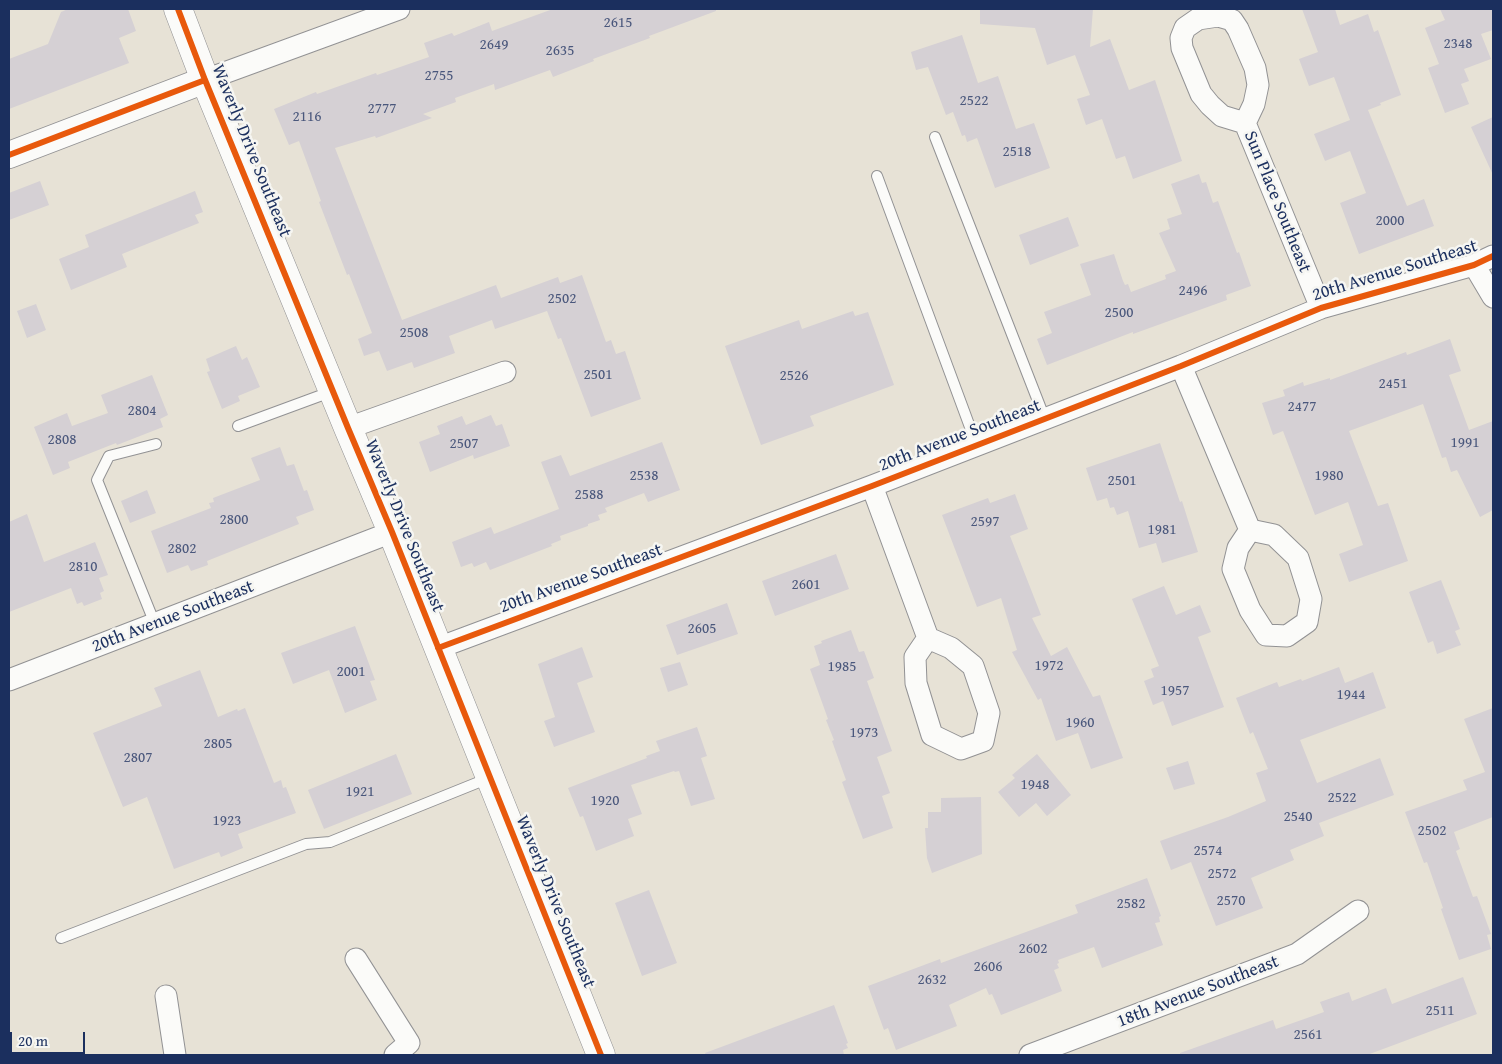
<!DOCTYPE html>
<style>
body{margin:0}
#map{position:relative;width:1502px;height:1064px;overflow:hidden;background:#e7e2d6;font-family:"Gentium Book Plus",serif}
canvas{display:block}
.frame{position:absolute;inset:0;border:10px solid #1b2f5e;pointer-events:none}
.scale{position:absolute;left:10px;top:1032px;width:75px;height:22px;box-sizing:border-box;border:2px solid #1b2f5e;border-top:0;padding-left:6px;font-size:15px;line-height:18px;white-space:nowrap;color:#1b2f5e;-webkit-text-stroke:4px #f6f6f2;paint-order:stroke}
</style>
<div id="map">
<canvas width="1502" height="1064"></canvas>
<div class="frame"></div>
<div class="scale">20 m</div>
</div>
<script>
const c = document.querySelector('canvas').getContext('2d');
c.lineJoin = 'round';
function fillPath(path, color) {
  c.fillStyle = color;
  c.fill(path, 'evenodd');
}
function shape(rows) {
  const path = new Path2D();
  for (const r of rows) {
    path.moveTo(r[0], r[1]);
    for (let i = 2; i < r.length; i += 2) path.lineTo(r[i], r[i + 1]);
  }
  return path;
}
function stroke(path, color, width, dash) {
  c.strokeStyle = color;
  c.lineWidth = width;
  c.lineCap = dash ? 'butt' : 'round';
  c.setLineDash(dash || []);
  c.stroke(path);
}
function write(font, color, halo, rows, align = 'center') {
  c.font = font + ' "Gentium Book Plus",serif';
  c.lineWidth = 5;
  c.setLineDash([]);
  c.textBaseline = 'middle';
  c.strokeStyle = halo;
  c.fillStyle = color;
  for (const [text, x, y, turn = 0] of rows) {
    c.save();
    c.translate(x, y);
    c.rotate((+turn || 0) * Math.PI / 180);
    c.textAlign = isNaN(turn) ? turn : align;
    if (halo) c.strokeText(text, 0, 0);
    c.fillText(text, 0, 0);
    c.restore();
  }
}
fillPath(shape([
 [68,9,128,9,136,31,119,38,129,63,9,109,9,59,48,44,61,12],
 [553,9,716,9,716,11,649,36,650,38,593,59,594,61,553,77,550,70,495,90,494,84,455,98,456,102,423,114,432,118,376,138,375,136,335,148,402,320,496,285,501,298,558,277,560,283,582,275,606,342,611,340,616,354,625,351,641,399,591,417,561,338,558,339,547,311,495,329,492,320,449,336,455,353,414,368,412,362,387,371,379,351,364,356,358,339,372,333,349,274,347,275,319,202,321,201,299,141,289,145,274,109,316,92,317,94,376,73,377,75,429,57,424,43,452,33,454,36,489,22,492,31],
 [980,9,1093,9,1090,47,1110,39,1129,90,1155,80,1182,161,1133,179,1125,156,1116,159,1102,119,1086,125,1077,99,1090,95,1075,55,1047,65,1035,28,980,24],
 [1302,9,1335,9,1340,25,1368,14,1374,32,1378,30,1401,95,1380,103,1381,105,1368,110,1407,206,1424,199,1434,226,1359,254,1340,203,1366,193,1350,151,1325,161,1314,134,1350,120,1334,77,1309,86,1299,59,1318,52],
 [1440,9,1493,9,1493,30,1481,34,1491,59,1464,69,1469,81,1461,84,1469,104,1445,113,1428,68,1439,64,1425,28,1445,20],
 [962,35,978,83,998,76,1016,129,1034,123,1050,168,995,188,977,138,967,142,965,135,962,136,953,112,946,115,928,67,916,70,911,52],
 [1493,117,1493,175,1471,127],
 [1199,174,1202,183,1206,182,1213,203,1218,201,1237,253,1239,252,1251,286,1226,295,1227,300,1133,334,1133,332,1047,365,1037,339,1052,333,1044,312,1091,295,1080,264,1114,254,1123,281,1125,285,1128,284,1131,292,1166,279,1165,275,1176,271,1159,233,1170,229,1167,219,1182,214,1171,184],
 [40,181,49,205,9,220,9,193],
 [195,191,203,212,195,215,199,223,122,254,127,267,71,290,59,259,89,247,85,235],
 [1068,217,1079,246,1030,265,1019,235],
 [36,304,46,330,27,338,17,311],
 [853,311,855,316,868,312,894,385,810,416,814,426,761,445,725,346,799,320,802,329],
 [1450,339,1461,371,1449,375,1469,430,1493,421,1493,510,1480,517,1457,470,1451,472,1446,457,1442,458,1423,404,1349,431,1378,506,1388,503,1408,561,1349,582,1339,554,1363,545,1348,502,1315,515,1283,431,1273,435,1262,403,1285,396,1283,390,1303,382,1304,386,1330,378,1330,380,1406,352,1407,355],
 [236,346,242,360,247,357,260,387,238,396,240,401,222,409,207,372,210,371,206,359],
 [152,375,168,415,160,419,163,427,117,445,116,443,68,462,70,468,53,475,34,427,67,413,72,426,108,413,101,395],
 [491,415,496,426,502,424,510,446,474,459,473,455,430,472,419,442,440,434,437,426,462,416,466,425],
 [662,442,680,490,648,502,644,493,605,508,607,512,598,515,600,520,588,524,588,526,560,536,561,540,551,544,552,546,490,570,486,562,474,567,472,563,461,567,452,542,491,527,494,534,559,509,541,462,561,455,570,476],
 [1160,443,1180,502,1182,501,1198,552,1162,563,1156,543,1139,548,1128,511,1117,515,1114,507,1110,508,1107,498,1097,501,1086,468],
 [280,447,287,466,294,464,304,491,307,490,314,510,296,517,299,524,207,561,208,565,191,571,188,565,167,573,151,531,211,508,209,503,214,502,213,498,260,480,251,458],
 [147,490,156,513,130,523,121,501],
 [1015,494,1028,529,1010,536,1041,615,1032,618,1051,656,1067,647,1093,697,1100,695,1123,758,1091,769,1078,733,1056,741,1041,698,1038,700,1012,652,1017,650,1001,598,977,607,942,515,988,498,990,503],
 [27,514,44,562,95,542,108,575,99,578,104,591,100,593,102,599,84,606,82,602,77,604,71,588,9,612,9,522],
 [836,554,849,589,775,616,762,581],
 [1441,580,1460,629,1455,631,1461,645,1437,654,1433,641,1428,643,1409,592],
 [1164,586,1176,615,1200,605,1211,632,1198,637,1224,707,1172,726,1163,701,1153,705,1144,681,1154,677,1151,669,1159,666,1132,599],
 [727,603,738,634,677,655,666,625],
 [355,626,375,680,370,681,377,700,345,713,329,670,293,684,281,653],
 [851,630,859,652,864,651,874,678,867,681,892,751,877,757,890,793,882,796,893,828,863,839,842,782,846,780,832,741,834,740,826,720,828,719,810,669,820,665,814,646,822,643,821,641],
 [582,647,593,677,577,683,595,732,554,747,544,721,555,717,538,664],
 [680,662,688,685,668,692,660,668],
 [1339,667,1345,683,1373,672,1386,708,1300,740,1317,783,1380,758,1394,795,1319,823,1324,836,1290,850,1294,860,1251,878,1263,908,1216,926,1191,862,1171,870,1160,841,1228,817,1266,801,1256,773,1268,769,1253,732,1250,734,1236,698,1277,682,1279,687,1301,679,1302,681],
 [200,670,218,717,237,709,238,711,245,708,274,783,281,780,283,788,286,787,296,813,238,834,243,848,221,857,219,852,174,869,147,797,123,807,93,733,162,706,154,688],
 [1493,708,1493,817,1454,832,1460,849,1456,851,1473,897,1477,896,1491,934,1487,935,1491,949,1459,960,1441,909,1443,908,1427,862,1424,863,1405,812,1467,790,1463,780,1485,772,1464,719],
 [697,727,707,756,701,758,715,799,691,806,679,771,675,772,674,771,631,785,642,814,628,819,634,836,596,851,583,816,580,817,568,788,647,758,646,756,660,751,656,741],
 [396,754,412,794,324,829,308,790],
 [1037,754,1071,795,1047,816,1036,803,1019,817,998,792,1015,778,1012,775],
 [1188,761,1195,784,1174,790,1166,768],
 [981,797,982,854,932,873,927,858,925,828,928,828,928,812,941,812,941,798],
 [1147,878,1161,916,1159,917,1160,922,1155,923,1163,945,1102,968,1094,947,1058,960,1059,963,1057,964,1059,968,1054,970,1062,991,1001,1015,992,994,989,995,986,988,949,1005,957,1026,896,1050,888,1028,884,1030,868,986,940,959,941,963,1078,913,1075,905],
 [649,890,677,963,642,976,615,903],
 [1463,977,1477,1014,1367,1055,1180,1055,1180,1053,1273,1020,1276,1029,1324,1012,1320,1002,1349,992,1352,1001,1386,988,1392,1004],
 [834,1005,848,1043,846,1044,848,1048,843,1050,844,1055,706,1055,705,1053]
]), '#d5d0d4');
const service = shape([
 [935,137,1045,419],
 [877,176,977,446],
 [238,426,333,391],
 [155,624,97,480,109,456,156,444],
 [61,938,306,844,330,842,489,778]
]);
const minor = shape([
 [205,80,399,9],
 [1245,123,1222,116,1210,105,1201,94,1182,48,1181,38,1185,28,1198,19,1218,16,1232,20,1238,29,1255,68,1258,85,1254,104,1245,123,1321,308],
 [1474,265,1493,297],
 [1181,366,1250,530,1274,535,1298,558,1311,599,1307,622,1287,636,1266,635,1250,610,1233,569,1238,548,1250,530],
 [348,428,505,372],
 [872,486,928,638,951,648,973,666,989,713,983,741,961,749,932,735,916,683,915,657,928,638],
 [438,648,872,486,1181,366,1321,308,1474,265,1493,256],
 [9,680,392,532],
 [356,959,409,1043,395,1055],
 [166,996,175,1055],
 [1030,1055,1297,954,1358,911]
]);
const tertiary = shape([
 [9,155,205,80]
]);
const secondary = shape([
 [178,9,205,80,348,428,392,532,601,1055]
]);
stroke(service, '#929294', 12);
stroke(minor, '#929294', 23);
stroke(tertiary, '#929294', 28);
stroke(secondary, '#929294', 29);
stroke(service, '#fbfbf9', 10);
stroke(minor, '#fbfbf9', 21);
stroke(tertiary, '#fbfbf9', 26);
stroke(secondary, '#fbfbf9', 28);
stroke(shape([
 [178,9,205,80,348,428,392,532,601,1055],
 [9,155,205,80],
 [438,648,872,486,1181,366,1321,308,1474,265,1493,256]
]), '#e8590c', 6);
write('15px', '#4a577c', null, [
 ["2615",618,23],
 ["2348",1458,44],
 ["2649",494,45],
 ["2635",560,51],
 ["2755",439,76],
 ["2522",974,101],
 ["2777",382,109],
 ["2116",307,117],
 ["2518",1017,152],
 ["2000",1390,221],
 ["2496",1193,291],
 ["2502",562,299],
 ["2500",1119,313],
 ["2508",414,333],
 ["2501",598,375],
 ["2526",794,376],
 ["2451",1393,384],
 ["2477",1302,407],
 ["2804",142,411],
 ["2808",62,440],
 ["1991",1465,443],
 ["2507",464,444],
 ["2538",644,476],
 ["1980",1329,476],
 ["2501",1122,481],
 ["2588",589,495],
 ["2800",234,520],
 ["2597",985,522],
 ["1981",1162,530],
 ["2802",182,549],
 ["2810",83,567],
 ["2601",806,585],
 ["2605",702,629],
 ["1972",1049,666],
 ["1985",842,667],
 ["2001",351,672],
 ["1957",1175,691],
 ["1944",1351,695],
 ["1960",1080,723],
 ["1973",864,733],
 ["2805",218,744],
 ["2807",138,758],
 ["1948",1035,785],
 ["1921",360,792],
 ["2522",1342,798],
 ["1920",605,801],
 ["2540",1298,817],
 ["1923",227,821],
 ["2502",1432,831],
 ["2574",1208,851],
 ["2572",1222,874],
 ["2570",1231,901],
 ["2582",1131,904],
 ["2602",1033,949],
 ["2606",988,967],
 ["2632",932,980],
 ["2511",1440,1011],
 ["2561",1308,1035]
]);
write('18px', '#1b2f5e', '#f6f6f2', [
 ["Waverly Drive Southeast",251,151,68],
 ["Sun Place Southeast",1277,202,68],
 ["20th Avenue Southeast",1395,271,-17],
 ["20th Avenue Southeast",960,436,-21],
 ["Waverly Drive Southeast",404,526,68],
 ["20th Avenue Southeast",581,579,-20],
 ["20th Avenue Southeast",173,617,-21],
 ["Waverly Drive Southeast",555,902,68],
 ["18th Avenue Southeast",1198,992,-21]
]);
</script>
